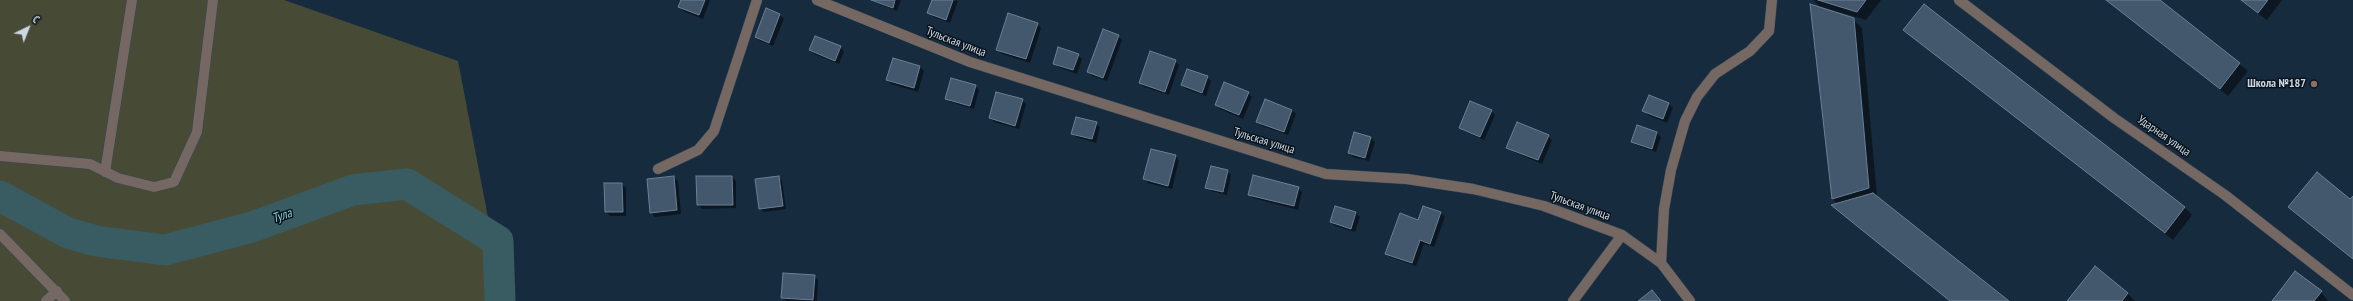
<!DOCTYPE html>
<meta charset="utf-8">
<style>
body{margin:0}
#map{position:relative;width:2353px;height:301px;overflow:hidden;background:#172b3e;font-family:"PT Sans Narrow",sans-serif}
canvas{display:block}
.north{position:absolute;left:8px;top:8px;width:40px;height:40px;-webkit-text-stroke:3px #0a131b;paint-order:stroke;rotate:43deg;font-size:11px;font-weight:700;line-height:16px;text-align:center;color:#ccd8e5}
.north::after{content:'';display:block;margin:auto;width:14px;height:18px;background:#ccd8e5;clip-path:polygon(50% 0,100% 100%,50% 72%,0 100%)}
</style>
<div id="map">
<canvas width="2353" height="301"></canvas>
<div class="north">С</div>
</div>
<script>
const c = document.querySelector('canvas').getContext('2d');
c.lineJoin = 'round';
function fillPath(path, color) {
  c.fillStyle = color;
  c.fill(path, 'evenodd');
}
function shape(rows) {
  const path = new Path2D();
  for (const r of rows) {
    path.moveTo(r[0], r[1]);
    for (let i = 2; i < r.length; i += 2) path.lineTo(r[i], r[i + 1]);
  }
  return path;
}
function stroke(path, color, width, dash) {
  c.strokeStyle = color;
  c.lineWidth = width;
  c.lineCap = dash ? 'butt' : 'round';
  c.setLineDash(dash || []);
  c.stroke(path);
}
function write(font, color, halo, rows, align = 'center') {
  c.font = font + ' "PT Sans Narrow",sans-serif';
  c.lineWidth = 3;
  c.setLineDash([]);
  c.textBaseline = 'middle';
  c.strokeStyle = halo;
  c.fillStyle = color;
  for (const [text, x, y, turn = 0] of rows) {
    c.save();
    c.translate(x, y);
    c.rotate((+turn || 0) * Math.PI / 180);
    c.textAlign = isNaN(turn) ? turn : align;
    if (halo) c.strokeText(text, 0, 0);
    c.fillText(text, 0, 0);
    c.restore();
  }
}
fillPath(shape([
 [0,0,284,0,458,61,504,301,0,301]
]), '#474b36');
fillPath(shape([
 [682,0,710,0,703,19,683,11,679,7],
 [869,0,901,0,897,11],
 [933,0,958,1,950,23,933,17,929,13],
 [1814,0,1881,0,1866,20,1819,6],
 [2106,0,2159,0,2248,71,2228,96],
 [2240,0,2282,0,2267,20],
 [1811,6,1853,19,1862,28,1877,197,2007,301,1950,301,1833,206,1838,204,1832,199],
 [780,15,784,19,773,46,760,41,756,37],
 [1037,24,1041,28,1030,63,1002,54,998,50],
 [1905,30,2184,207,2192,215,2173,240],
 [1118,36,1122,40,1107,81,1092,76,1088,72],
 [840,47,844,51,839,64,814,54,810,50],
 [1078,55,1082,59,1077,74,1058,67,1054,63],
 [1175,61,1179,65,1169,95,1144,87,1140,83],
 [920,67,924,71,918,92,891,84,887,80],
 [1207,77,1211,81,1206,96,1186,89,1182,85],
 [975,86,979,90,974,109,950,102,946,98],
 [1248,93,1252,97,1243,119,1220,109,1216,105],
 [1649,96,1669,104,1673,108,1667,123,1648,115,1644,111],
 [1022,100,1026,104,1019,129,994,122,990,118],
 [1265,101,1292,110,1296,114,1288,135,1262,126,1258,122],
 [1491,111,1495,115,1484,140,1464,131,1460,127],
 [1096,123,1100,127,1096,143,1076,137,1072,133],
 [1637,126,1657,133,1661,137,1656,152,1636,145,1632,141],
 [1355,133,1371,138,1375,142,1369,161,1353,157,1349,153],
 [1548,136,1552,140,1542,164,1512,151,1508,147],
 [1175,156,1179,160,1172,189,1148,183,1144,179],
 [1227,171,1231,175,1227,195,1211,191,1207,187],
 [674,177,678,181,681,214,655,217,651,212],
 [732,177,736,181,736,208,702,209,698,205],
 [778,177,782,181,786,209,764,212,760,208],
 [622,184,626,188,626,216,610,216,606,212],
 [1298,188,1302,192,1298,210,1253,198,1249,194],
 [1336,207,1356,213,1360,217,1355,232,1335,226,1331,222],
 [1441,213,1445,217,1434,247,1424,244,1416,266,1390,257,1386,253,1419,221],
 [2095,268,2128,294,2135,301,2068,301],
 [814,276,818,280,817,301,786,301,782,298],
 [2321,292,2328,301,2273,301]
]), '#0007');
stroke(shape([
 [0,196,68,233,96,241,165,250,252,227,353,190,407,184,498,241,500,301]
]), '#385c61', 31);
const building = shape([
 [681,0,705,0,699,15,678,7,681,0],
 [871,0,895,0,893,8,871,0],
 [932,0,953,0,946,20,927,13,932,0],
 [1818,0,1866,0,1857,12,1818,0],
 [2106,0,2160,0,2240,63,2220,89,2106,0],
 [2241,0,2268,0,2258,13,2241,0],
 [1810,4,1854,18,1869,188,1832,199,1810,4],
 [1924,4,2185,207,2165,233,1903,30,1924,4],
 [766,8,780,14,769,43,755,37,766,8],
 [1008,13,1038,23,1026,59,996,50,1008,13],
 [1103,29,1119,35,1103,78,1087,72,1103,29],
 [815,36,841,46,835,61,809,50,815,36],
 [1058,47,1079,54,1073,70,1053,64,1058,47],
 [1150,51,1176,60,1165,92,1139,83,1150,51],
 [893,58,920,66,914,88,886,80,893,58],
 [1187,69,1208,76,1202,93,1181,85,1187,69],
 [951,78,976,85,970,106,945,99,951,78],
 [1224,82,1249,92,1239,115,1215,105,1224,82],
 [996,92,1023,99,1015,126,989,118,996,92],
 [1649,95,1669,103,1663,119,1642,111,1649,95],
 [1265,99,1292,110,1284,132,1256,122,1265,99],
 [1470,101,1492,110,1480,137,1459,128,1470,101],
 [1076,117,1097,122,1092,139,1071,134,1076,117],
 [1517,122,1549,135,1538,160,1506,148,1517,122],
 [1637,125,1657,132,1652,149,1631,142,1637,125],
 [1354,132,1371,137,1365,158,1348,153,1354,132],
 [1151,149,1176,155,1168,186,1143,179,1151,149],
 [1211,166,1228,170,1223,192,1205,188,1211,166],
 [2317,172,2350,199,2353,196,2353,259,2288,207,2317,172],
 [1253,175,1299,187,1294,206,1248,195,1253,175],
 [674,176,677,210,650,213,647,179,674,176],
 [696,176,732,176,733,205,697,205,696,176],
 [779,176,783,206,759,209,755,179,779,176],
 [604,183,622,183,623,212,605,212,604,183],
 [1873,193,2009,301,1950,301,1831,205,1873,193],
 [1335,206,1356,212,1351,229,1330,222,1335,206],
 [1423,206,1441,212,1430,244,1420,240,1412,263,1385,254,1400,213,1418,220,1423,206],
 [2095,266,2128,293,2122,301,2067,301,2095,266],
 [2295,271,2322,291,2314,301,2272,301,2295,271],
 [783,273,815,275,813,300,781,298,783,273],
 [1652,290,1661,301,1638,301,1652,290]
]);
fillPath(building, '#44586d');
stroke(building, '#698096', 1);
const minor = shape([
 [817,0,970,62,1326,174,1407,179,1473,189,1544,206,1622,235,1661,263,1690,301],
 [1959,0,2114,118,2225,195,2353,295],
 [0,156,90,164,118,178,154,187,174,182,197,132,213,0],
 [658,169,698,150,714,131,757,0],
 [105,172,132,0],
 [0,234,65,301],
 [1661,263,1664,209,1671,170,1685,121,1697,97,1715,74,1750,51,1769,31,1772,0],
 [46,301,57,291],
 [1573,301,1622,235]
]);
stroke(minor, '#344759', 11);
stroke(minor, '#756862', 10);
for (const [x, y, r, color] of [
 [2314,84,4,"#8d6e63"]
]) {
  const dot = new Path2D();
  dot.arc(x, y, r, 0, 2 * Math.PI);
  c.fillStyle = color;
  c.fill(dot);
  stroke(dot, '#0a131b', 1.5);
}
write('12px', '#ccd8e5', '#0a131b', [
 ["Тульская улица",956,42,21],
 ["Ударная улица",2164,136,35],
 ["Тульская улица",1264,141,17],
 ["Тульская улица",1580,206,20]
]);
write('bold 12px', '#ccd8e5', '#0a131b', [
 ["Школа №187",2306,84]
], 'right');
write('italic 13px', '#87cdd7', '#0a131b', [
 ["Тула",282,216,-20]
]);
</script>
